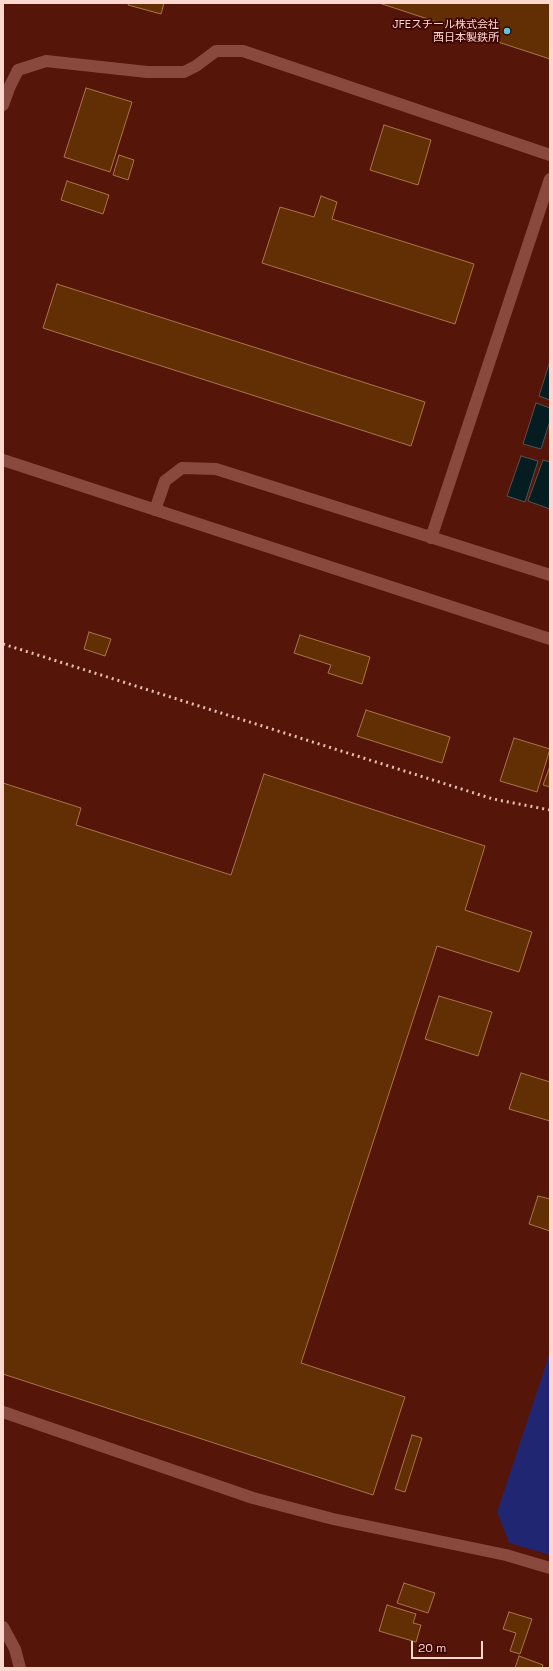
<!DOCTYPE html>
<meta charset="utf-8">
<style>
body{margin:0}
#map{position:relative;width:553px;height:1671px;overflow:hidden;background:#481005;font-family:"Space Grotesk",sans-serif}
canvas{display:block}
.frame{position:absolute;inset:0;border:4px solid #fed8cf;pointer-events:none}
.scale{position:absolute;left:411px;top:1641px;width:72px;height:18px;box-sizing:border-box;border:2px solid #fed8cf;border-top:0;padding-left:5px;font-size:12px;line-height:14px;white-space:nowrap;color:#fed8cf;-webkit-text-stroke:3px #3c0400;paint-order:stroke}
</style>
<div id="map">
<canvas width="553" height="1671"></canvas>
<div class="frame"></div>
<div class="scale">20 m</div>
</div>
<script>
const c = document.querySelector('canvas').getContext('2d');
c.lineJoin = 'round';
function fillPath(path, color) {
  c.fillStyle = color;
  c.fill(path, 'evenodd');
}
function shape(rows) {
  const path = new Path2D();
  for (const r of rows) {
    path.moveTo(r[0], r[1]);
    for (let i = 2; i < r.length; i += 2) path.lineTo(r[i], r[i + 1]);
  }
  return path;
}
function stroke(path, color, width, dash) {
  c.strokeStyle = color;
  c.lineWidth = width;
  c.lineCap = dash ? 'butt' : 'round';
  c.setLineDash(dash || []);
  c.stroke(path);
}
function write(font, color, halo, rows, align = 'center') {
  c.font = font + ' "Space Grotesk","Noto Sans JP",sans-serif';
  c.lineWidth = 3.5;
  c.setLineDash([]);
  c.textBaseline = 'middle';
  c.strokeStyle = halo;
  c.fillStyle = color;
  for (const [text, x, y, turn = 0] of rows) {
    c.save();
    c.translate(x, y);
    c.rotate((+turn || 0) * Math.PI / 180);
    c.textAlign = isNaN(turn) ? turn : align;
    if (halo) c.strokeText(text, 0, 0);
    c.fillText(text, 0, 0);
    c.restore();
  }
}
fillPath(shape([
 [3,3,550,3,550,1668,3,1668]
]), '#551508');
fillPath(shape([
 [550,1352,550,1555,509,1543,497,1512]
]), '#212673');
const water = shape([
 [550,361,550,400,539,396,550,361],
 [536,403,550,408,550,421,541,449,523,444,536,403],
 [521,456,538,461,525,502,507,496,521,456],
 [543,460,550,462,550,509,528,501,543,460]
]);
fillPath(water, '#051c20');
stroke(water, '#505454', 1);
const building = shape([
 [129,3,164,3,161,14,128,5,129,3],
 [379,3,550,3,550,59,379,3],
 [86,88,132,102,110,172,64,157,86,88],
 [384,125,431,140,418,185,370,170,384,125],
 [119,155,134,160,128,180,113,175,119,155],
 [67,181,109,195,103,214,61,200,67,181],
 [321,196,337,202,332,219,474,264,455,324,262,263,280,207,314,217,321,196],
 [57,284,425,402,411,446,43,328,57,284],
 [89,632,111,639,105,656,84,649,89,632],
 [300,635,370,657,362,684,328,673,331,665,294,653,300,635],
 [366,710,450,737,442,763,357,736,366,710],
 [514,738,550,749,537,792,500,781,514,738],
 [550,766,550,787,543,785,550,766],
 [264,774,485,846,465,910,532,932,519,972,437,946,301,1363,405,1397,373,1495,3,1374,3,783,81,808,76,825,231,875,264,774],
 [439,996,492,1012,478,1056,425,1039,439,996],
 [521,1073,550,1082,550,1121,509,1109,521,1073],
 [538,1196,550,1199,550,1231,529,1224,538,1196],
 [412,1435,422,1438,405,1492,395,1489,412,1435],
 [404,1583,435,1593,428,1613,397,1603,404,1583],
 [387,1605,416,1614,413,1623,421,1625,416,1642,379,1631,387,1605],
 [509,1612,532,1619,520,1654,510,1651,516,1633,503,1629,509,1612],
 [519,1656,543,1665,542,1668,515,1668,519,1656]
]);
fillPath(building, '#622e03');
stroke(building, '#ac734f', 1);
stroke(shape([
 [3,105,10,86,18,70,46,61,147,72,184,72,196,66,216,51,243,51,550,155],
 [3,460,550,639],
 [155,510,165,481,182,468,216,469,550,575],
 [431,538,550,179],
 [3,1412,253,1498,333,1519,506,1555,550,1568],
 [3,1627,15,1649,20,1668]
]), '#894a3d', 12);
stroke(shape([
 [3,644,493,799,550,810]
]), '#e7beb5', 3, [2, 4]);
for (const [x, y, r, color] of [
 [507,31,4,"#56c9e1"]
]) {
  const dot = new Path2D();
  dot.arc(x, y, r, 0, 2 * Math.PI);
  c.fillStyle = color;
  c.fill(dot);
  stroke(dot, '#3c0400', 1.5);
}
write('11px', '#fed8cf', '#3c0400', [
 ["JFEスチール株式会社",499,25],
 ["西日本製鉄所",499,38]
], 'right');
</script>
